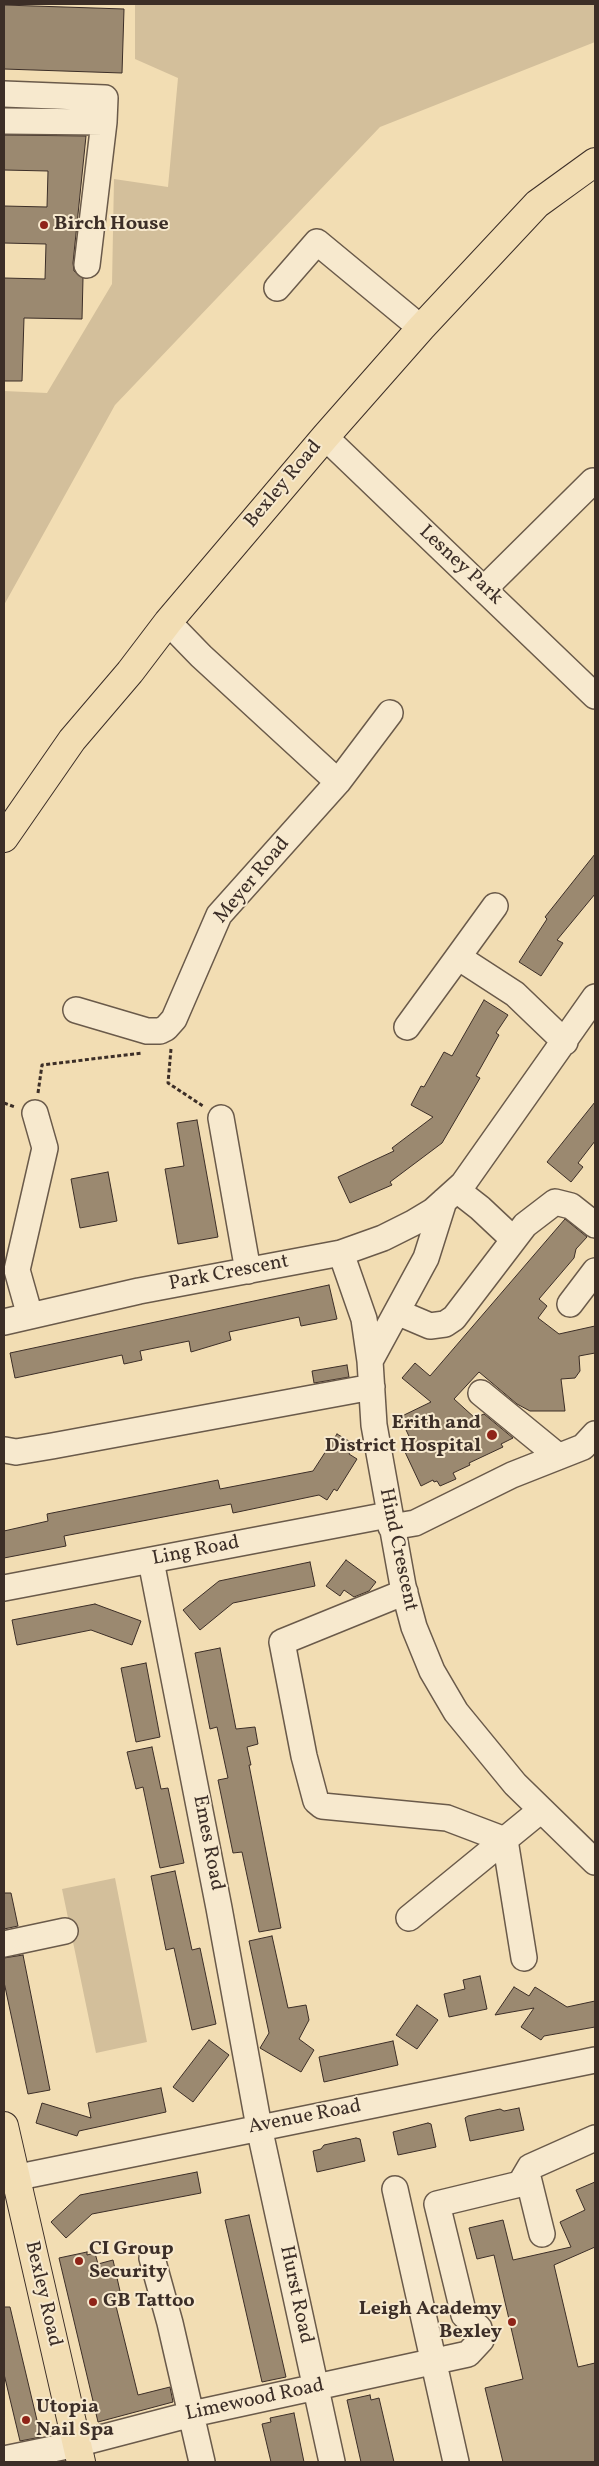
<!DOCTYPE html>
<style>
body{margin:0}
#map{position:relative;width:599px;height:2466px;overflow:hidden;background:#f2ddb3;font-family:Vollkorn,serif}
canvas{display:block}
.frame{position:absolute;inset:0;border:5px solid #3c2e27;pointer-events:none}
</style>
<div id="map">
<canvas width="599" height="2466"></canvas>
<div class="frame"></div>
</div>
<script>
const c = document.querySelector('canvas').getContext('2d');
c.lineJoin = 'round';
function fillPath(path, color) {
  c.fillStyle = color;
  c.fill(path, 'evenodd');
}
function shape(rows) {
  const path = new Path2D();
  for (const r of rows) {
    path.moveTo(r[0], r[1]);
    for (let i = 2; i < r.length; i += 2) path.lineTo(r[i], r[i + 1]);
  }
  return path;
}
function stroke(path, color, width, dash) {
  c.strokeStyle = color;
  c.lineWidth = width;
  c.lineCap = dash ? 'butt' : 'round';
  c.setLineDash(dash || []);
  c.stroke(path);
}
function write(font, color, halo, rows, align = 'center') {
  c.font = font + ' Vollkorn,serif';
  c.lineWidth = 4;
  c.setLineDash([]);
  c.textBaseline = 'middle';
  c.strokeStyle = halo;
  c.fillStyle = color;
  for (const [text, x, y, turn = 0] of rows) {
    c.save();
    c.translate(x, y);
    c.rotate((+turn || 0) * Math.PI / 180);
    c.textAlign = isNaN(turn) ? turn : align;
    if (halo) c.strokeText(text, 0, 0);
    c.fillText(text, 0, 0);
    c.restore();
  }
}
fillPath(shape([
 [135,4,595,4,595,42,380,127,115,405,4,605,4,391,47,393,112,284,114,179,168,187,178,78,135,59],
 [115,1878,147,2042,96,2053,62,1889]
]), '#d3bf9b');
const building = shape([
 [4,5,124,9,122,73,4,69,4,5],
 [4,135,86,136,73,263,74,271,83,278,82,319,24,318,22,381,4,381,4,278,45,279,46,244,4,243,4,206,47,207,48,171,4,170,4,135],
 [595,854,595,894,557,940,563,943,541,976,519,962,547,919,545,917,595,854],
 [484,1000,508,1015,496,1033,499,1035,476,1076,480,1078,442,1143,390,1182,392,1185,350,1203,338,1177,394,1151,392,1148,433,1117,411,1105,421,1086,424,1087,444,1052,452,1056,484,1000],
 [595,1102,595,1141,578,1163,583,1167,571,1182,547,1162,595,1102],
 [197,1120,218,1237,178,1244,165,1169,184,1166,177,1123,197,1120],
 [108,1172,117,1221,80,1228,71,1179,108,1172],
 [565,1219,587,1237,576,1249,574,1258,539,1299,547,1306,538,1318,559,1334,595,1326,595,1353,579,1356,580,1371,575,1378,561,1379,565,1411,530,1411,517,1404,479,1372,454,1399,475,1418,484,1414,513,1438,501,1444,503,1447,469,1463,470,1465,453,1473,456,1479,440,1486,437,1481,434,1482,433,1480,421,1486,405,1452,414,1447,400,1417,431,1402,402,1378,415,1363,430,1376,565,1219],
 [329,1285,337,1319,301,1326,299,1317,229,1332,231,1340,191,1352,189,1341,140,1351,142,1360,124,1364,122,1355,15,1378,10,1353,329,1285],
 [347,1365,349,1377,314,1383,312,1371,347,1365],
 [337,1434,354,1444,349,1454,357,1459,337,1491,334,1489,327,1500,319,1495,233,1513,231,1504,64,1536,66,1546,4,1558,4,1531,48,1521,47,1514,218,1480,220,1489,313,1471,337,1434],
 [346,1560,376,1582,369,1591,354,1597,344,1590,340,1596,326,1586,346,1560],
 [310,1562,315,1586,233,1603,200,1630,183,1610,219,1581,310,1562],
 [95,1604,141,1621,132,1645,91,1630,17,1645,12,1620,95,1604],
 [220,1648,236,1729,255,1727,258,1744,247,1747,251,1765,249,1765,281,1928,259,1932,242,1852,233,1853,218,1780,228,1778,217,1727,210,1729,195,1653,220,1648],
 [146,1663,160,1737,136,1742,121,1668,146,1663],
 [152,1747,161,1789,168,1788,184,1863,160,1868,143,1787,136,1789,127,1752,152,1747],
 [175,1871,192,1950,200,1948,216,2024,192,2030,174,1948,166,1950,151,1876,175,1871],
 [4,1893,11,1893,18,1926,4,1929,4,1893],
 [272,1936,288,2008,306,2005,309,2020,299,2039,314,2050,301,2072,260,2048,269,2033,249,1941,272,1936],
 [23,1955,50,2090,28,2094,4,1982,4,1958,23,1955],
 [480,1976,487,2009,449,2017,444,1994,465,1989,463,1980,480,1976],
 [514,1987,529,1996,535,1987,567,2007,595,2001,595,2027,544,2036,541,2040,521,2027,534,2008,495,2015,514,1987],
 [417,2005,438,2020,417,2049,396,2035,417,2005],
 [209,2040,229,2055,193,2102,173,2087,209,2040],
 [393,2041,398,2065,324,2082,319,2057,393,2041],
 [161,2088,166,2112,79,2131,77,2136,36,2123,42,2103,91,2118,88,2103,161,2088],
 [519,2108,524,2130,470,2141,465,2118,468,2116,500,2109,504,2111,519,2108],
 [428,2123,431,2124,436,2147,398,2155,393,2132,428,2123],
 [356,2138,360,2139,365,2161,317,2172,313,2151,321,2149,324,2145,356,2138],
 [197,2172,201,2193,92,2214,66,2238,51,2222,80,2195,197,2172],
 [595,2182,595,2247,554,2265,578,2367,595,2363,595,2462,503,2462,485,2388,523,2379,494,2255,477,2259,469,2228,503,2220,513,2260,571,2247,560,2222,585,2210,576,2190,595,2182],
 [249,2215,286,2377,262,2382,225,2220,249,2215],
 [87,2252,87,2255,95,2253,98,2264,113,2260,122,2300,115,2302,138,2395,170,2387,173,2402,98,2422,59,2258,87,2252],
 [4,2307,10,2307,41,2437,20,2441,4,2374,4,2307],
 [370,2395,371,2400,379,2398,394,2462,361,2462,347,2400,370,2395],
 [294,2413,304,2462,271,2462,262,2424,271,2422,270,2418,294,2413]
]);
fillPath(building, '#9b8970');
stroke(building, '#3c2e27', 1);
const minor = shape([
 [4,94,105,98,104,122,4,121],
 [87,265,104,122],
 [277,288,317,242,421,328],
 [325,437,595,696],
 [484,589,593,481],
 [168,622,201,656,338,782],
 [458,957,495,906],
 [76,1010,147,1031,160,1031,166,1028,174,1019,219,915,338,782,390,713],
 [407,1027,458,957,515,994,565,1042],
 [221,1118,248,1271],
 [457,1190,480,1208,513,1239],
 [341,1253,364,1319,370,1361,374,1425,403,1586,414,1627,432,1671,456,1712,515,1784,595,1862],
 [570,1304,595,1271],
 [397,1312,430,1326,445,1324,454,1318,525,1225,555,1202,571,1206,595,1225],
 [30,1316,17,1270,45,1148,35,1113],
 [4,1322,139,1291,341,1253,383,1238,413,1223,433,1211,463,1184,595,997],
 [370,1361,426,1258,444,1201],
 [481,1393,558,1456],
 [5,1450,16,1452,52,1446,372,1387],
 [391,1527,415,1523,512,1475,583,1447,595,1434],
 [151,1561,219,1908,259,2127,332,2462],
 [4,1588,388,1515],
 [405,1592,282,1642,304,1756,316,1801,322,1806,447,1818,505,1840,524,1958],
 [409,1918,541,1810],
 [4,1944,65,1931],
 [527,2173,542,2234],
 [14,2178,595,2060],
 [395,2189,456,2462],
 [152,2258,170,2323,202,2462],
 [4,2459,77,2444,192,2414,468,2354,481,2340,479,2328,464,2315,437,2204,520,2184,530,2167,595,2138]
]);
const major = shape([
 [4,838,72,740,130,672,168,622,325,437,421,328,537,204,595,162],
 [4,2126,81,2462]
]);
stroke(minor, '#6a5a4a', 28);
stroke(major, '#3c2e27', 30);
stroke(shape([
 [171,1049,168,1083,203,1106],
 [38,1093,42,1065,142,1053],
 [4,1103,15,1107]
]), '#3c2e27', 3, [4, 2.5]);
stroke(minor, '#f7e9ce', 25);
stroke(major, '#f2ddb3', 28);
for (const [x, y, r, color] of [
 [44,225,5,"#8f2418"],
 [492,1435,6,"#8f2418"],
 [79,2261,5,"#8f2418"],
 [93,2302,5,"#8f2418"],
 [512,2322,5,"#8f2418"],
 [26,2420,5,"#8f2418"]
]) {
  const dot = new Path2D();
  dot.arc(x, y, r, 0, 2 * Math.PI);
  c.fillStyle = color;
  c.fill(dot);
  stroke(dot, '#f7e9ce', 2);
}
write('bold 20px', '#3c2e27', '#f7e9ce', [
 ["Birch House",54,225],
 ["Erith and",481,1424,"right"],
 ["District Hospital",481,1447,"right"],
 ["CI Group",89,2250],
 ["Security",89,2273],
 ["GB Tattoo",103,2302],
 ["Leigh Academy",502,2310,"right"],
 ["Bexley",502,2333,"right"],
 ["Utopia",36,2408],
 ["Nail Spa",36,2431]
], 'left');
write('20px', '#3c2e27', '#f7e9ce', [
 ["Bexley Road",284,485,-50],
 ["Lesney Park",460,566,43],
 ["Meyer Road",253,881,-50],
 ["Park Crescent",229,1274,-11],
 ["Hind Crescent",397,1550,78],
 ["Ling Road",196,1552,-11],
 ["Emes Road",207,1843,79],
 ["Avenue Road",305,2118,-11],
 ["Bexley Road",42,2294,77],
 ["Hurst Road",295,2295,78],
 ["Limewood Road",255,2401,-12]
]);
</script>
